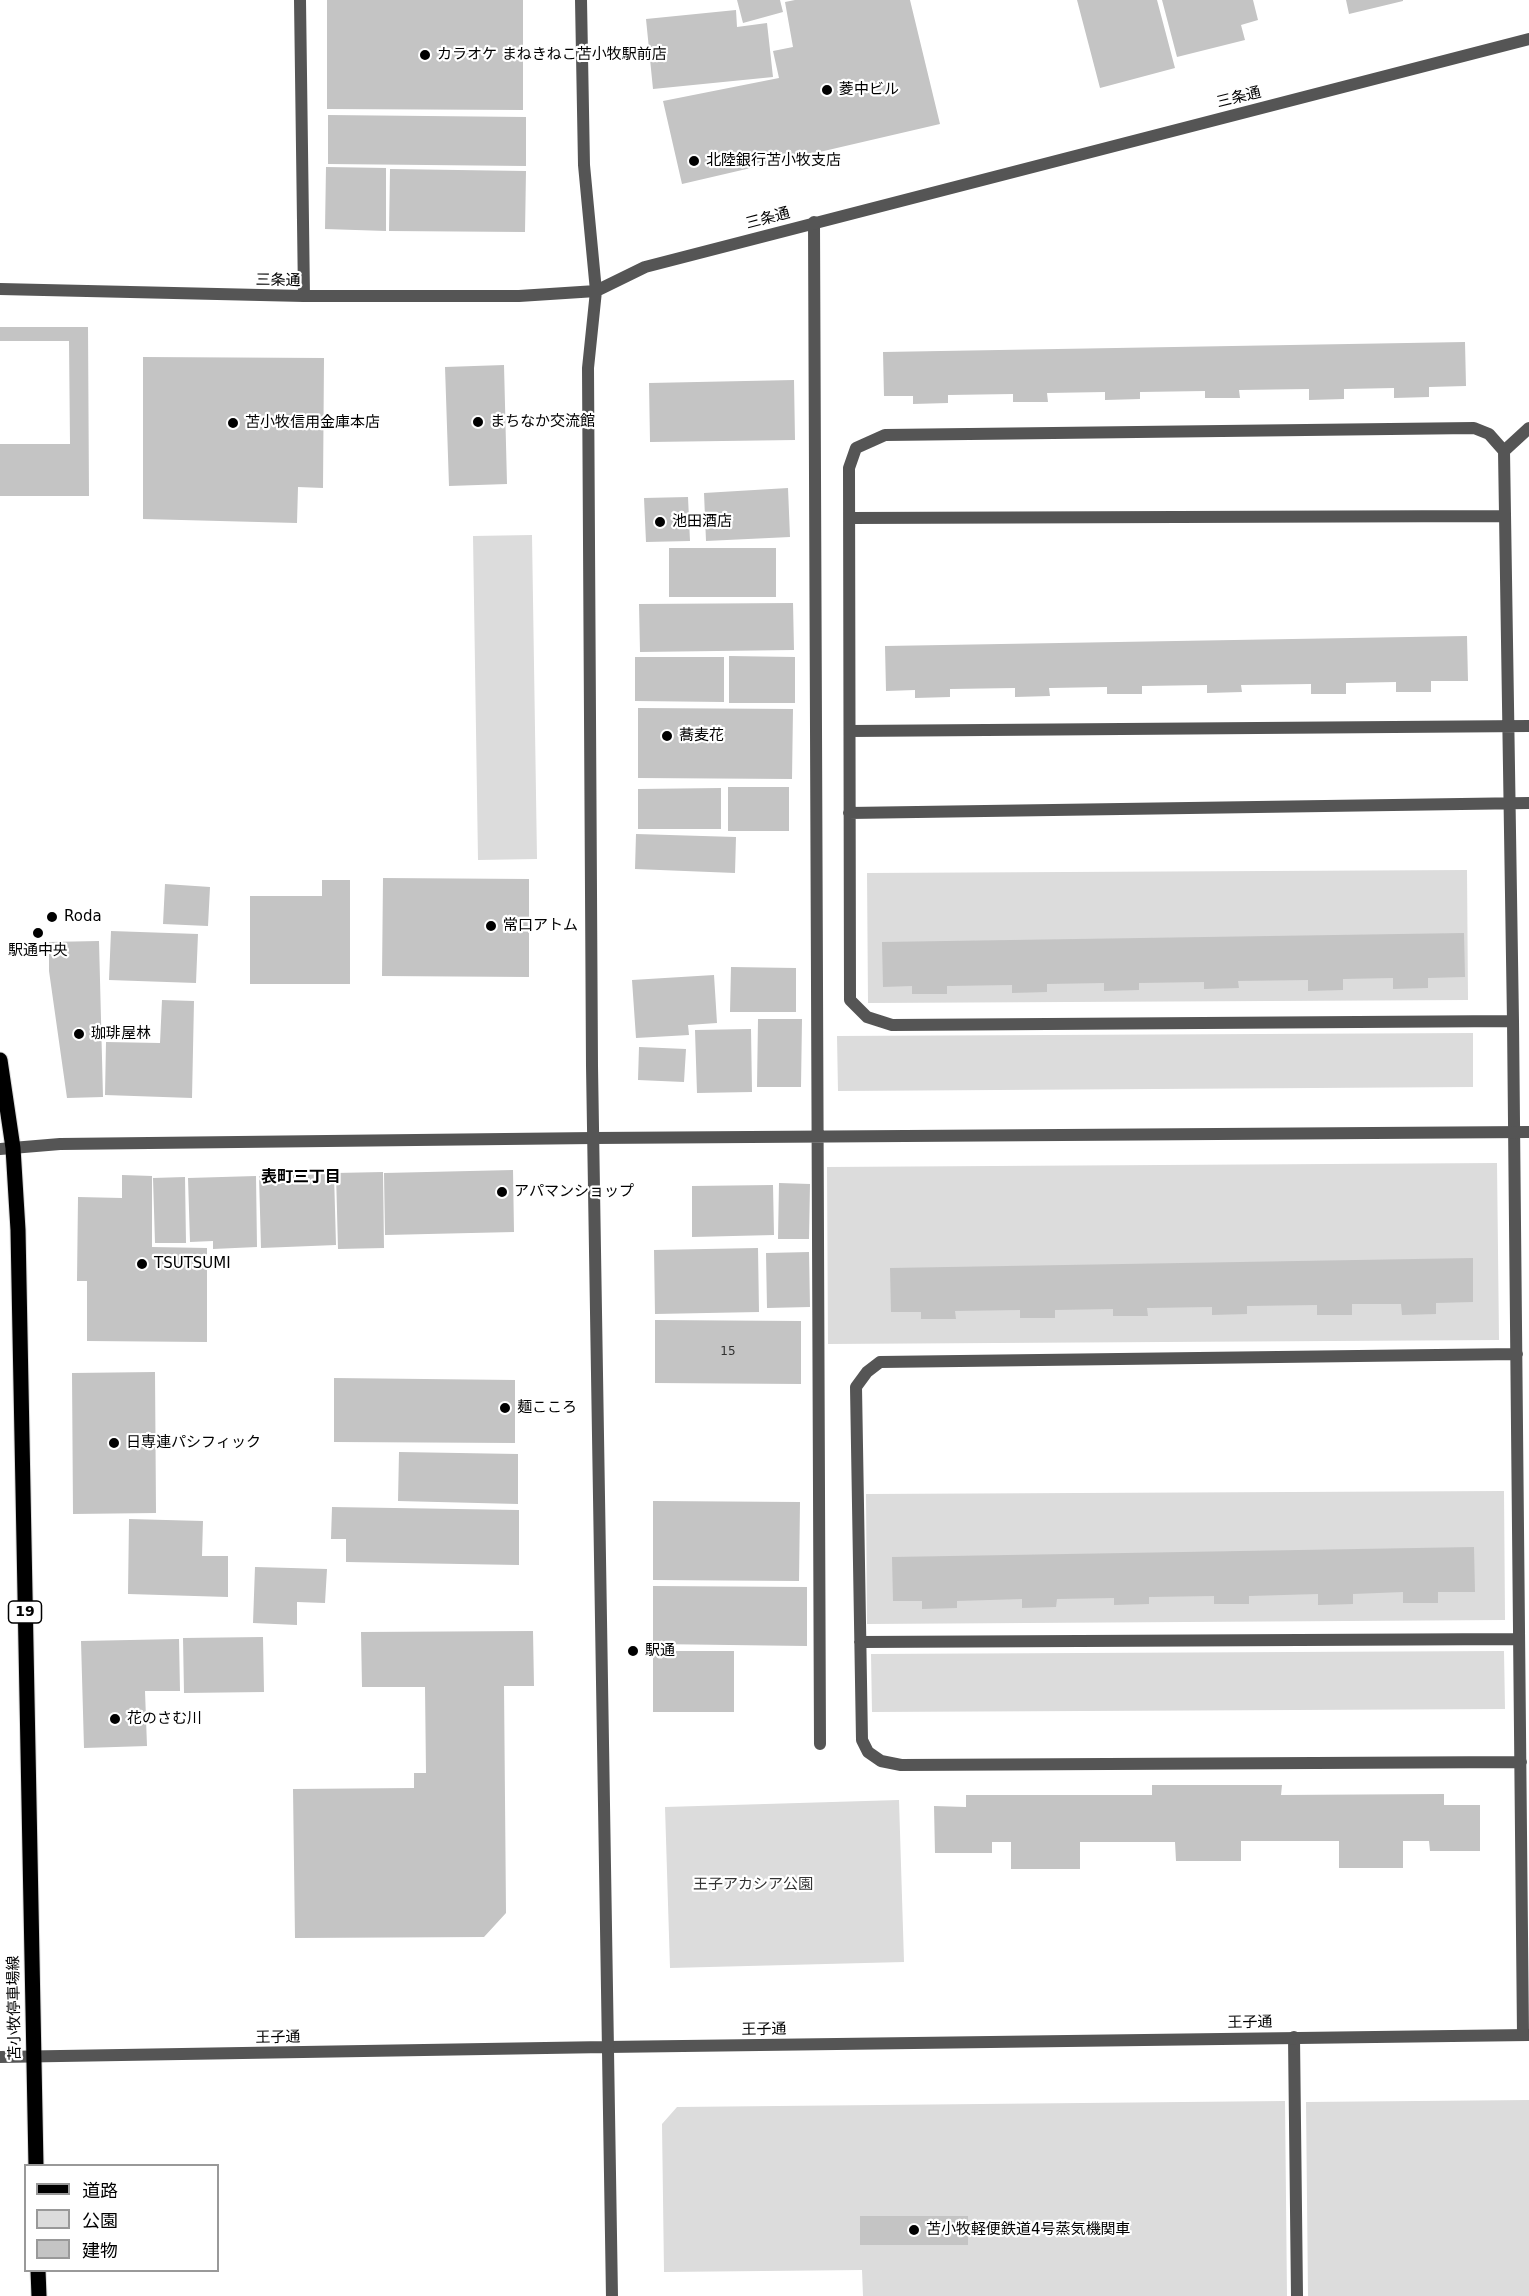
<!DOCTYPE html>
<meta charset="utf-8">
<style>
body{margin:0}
#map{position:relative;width:1529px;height:2296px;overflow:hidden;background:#fff;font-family:"DejaVu Sans","Noto Sans JP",sans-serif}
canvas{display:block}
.legend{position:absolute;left:24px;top:2164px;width:195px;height:108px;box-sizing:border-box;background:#fff;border:2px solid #999;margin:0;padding:8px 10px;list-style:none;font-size:18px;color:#000}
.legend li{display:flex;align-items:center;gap:12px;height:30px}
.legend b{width:30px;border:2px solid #999}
</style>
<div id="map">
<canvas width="1529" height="2296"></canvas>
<ul class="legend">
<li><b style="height:8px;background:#000"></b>道路</li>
<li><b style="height:16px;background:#dcdcdc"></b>公園</li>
<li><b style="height:16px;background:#c4c4c4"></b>建物</li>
</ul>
</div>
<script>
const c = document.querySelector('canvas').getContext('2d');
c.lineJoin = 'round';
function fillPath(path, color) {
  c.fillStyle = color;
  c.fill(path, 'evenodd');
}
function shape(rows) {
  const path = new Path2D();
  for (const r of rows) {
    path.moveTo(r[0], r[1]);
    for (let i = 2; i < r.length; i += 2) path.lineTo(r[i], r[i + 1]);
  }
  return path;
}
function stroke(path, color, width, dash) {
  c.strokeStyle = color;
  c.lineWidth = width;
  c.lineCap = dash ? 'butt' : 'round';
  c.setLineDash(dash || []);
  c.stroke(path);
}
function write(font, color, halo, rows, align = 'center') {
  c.font = font + ' "DejaVu Sans","Noto Sans JP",sans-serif';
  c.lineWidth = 4.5;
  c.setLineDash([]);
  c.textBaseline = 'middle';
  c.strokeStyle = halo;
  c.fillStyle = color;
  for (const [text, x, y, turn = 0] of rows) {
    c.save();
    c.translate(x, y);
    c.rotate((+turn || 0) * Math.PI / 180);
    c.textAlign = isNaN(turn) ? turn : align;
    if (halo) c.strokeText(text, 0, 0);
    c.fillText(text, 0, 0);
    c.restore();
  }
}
fillPath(shape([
 [532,535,537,859,478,860,473,536],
 [1467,870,1468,1000,868,1003,867,873],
 [1473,1033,1473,1087,838,1091,837,1036],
 [1497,1163,1499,1340,828,1344,827,1167],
 [1504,1491,1505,1620,867,1624,866,1494],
 [1504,1651,1505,1709,872,1712,871,1654],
 [899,1800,904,1962,670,1968,665,1807],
 [1529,2100,1529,2296,1308,2296,1306,2102],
 [1285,2101,1287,2296,863,2296,862,2270,664,2272,662,2124,677,2107]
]), '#dcdcdc');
fillPath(shape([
 [327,0,523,0,523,110,327,109],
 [737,0,780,0,783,12,743,23],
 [795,0,910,0,940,124,682,184,663,101,779,78,773,51,793,47,785,2],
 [1077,0,1157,0,1175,68,1100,88],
 [1162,0,1253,0,1258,20,1241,25,1245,40,1177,57],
 [1346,0,1403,0,1403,1,1349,14],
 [736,10,737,27,767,23,773,77,653,89,646,19],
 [328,115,526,117,526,166,328,164],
 [326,167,386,168,386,231,325,229],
 [390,169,526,171,525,232,389,231],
 [0,327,88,327,89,496,0,496,0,444,70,444,69,341,0,341],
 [1465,342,1466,386,1429,387,1429,397,1394,398,1394,388,1344,389,1344,399,1309,400,1309,389,1239,390,1240,398,1205,398,1205,391,1140,392,1140,399,1105,400,1105,392,1047,393,1048,402,1013,402,1013,394,948,395,948,403,913,404,913,396,884,396,883,352],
 [143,357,324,358,323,488,298,487,297,523,143,519],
 [504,365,507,484,449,486,445,367],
 [794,380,795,440,650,442,649,383],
 [788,488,790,537,706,541,704,493],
 [688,497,690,541,646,542,644,498],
 [669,548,776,548,776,597,669,597],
 [793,603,794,650,640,652,639,604],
 [1467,636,1468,681,1431,681,1431,692,1396,692,1396,682,1346,683,1346,694,1311,694,1311,684,1241,685,1242,692,1207,693,1207,685,1142,686,1142,694,1107,694,1107,687,1049,688,1050,696,1015,697,1015,688,950,689,950,697,915,698,915,690,886,691,885,646],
 [729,656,795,657,795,703,729,703],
 [635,657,724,657,724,702,635,701],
 [638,708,793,709,792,779,638,778],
 [728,787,789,787,789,831,728,831],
 [721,788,721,829,638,829,638,789],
 [636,834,736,837,735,873,635,869],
 [383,878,529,879,529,977,382,976],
 [322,880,350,880,350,984,250,984,250,896,322,896],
 [165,884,210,887,208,926,163,924],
 [111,931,198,934,196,983,109,980],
 [1464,933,1465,977,1428,978,1428,988,1393,989,1393,978,1343,979,1343,990,1308,991,1308,980,1238,981,1239,988,1204,989,1204,982,1139,983,1139,990,1104,991,1104,983,1047,984,1047,992,1012,993,1012,985,947,986,947,994,912,994,912,986,883,987,882,942],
 [99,941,103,1097,67,1098,49,971,49,942],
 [731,967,796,968,796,1012,730,1012],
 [714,975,717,1023,688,1025,689,1035,636,1038,632,980],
 [162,1000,194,1001,192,1098,105,1095,106,1042,160,1043],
 [758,1019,802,1019,801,1087,757,1087],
 [751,1029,752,1092,697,1093,695,1030],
 [639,1047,686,1049,684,1082,638,1080],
 [513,1170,514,1232,385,1235,384,1173],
 [383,1172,384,1248,338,1249,336,1173],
 [334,1174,336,1245,261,1248,259,1176],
 [122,1175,152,1176,152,1247,207,1248,207,1342,87,1341,87,1281,77,1281,78,1197,122,1198],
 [256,1176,257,1247,213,1249,213,1241,190,1242,188,1178],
 [185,1177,186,1243,155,1243,153,1178],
 [779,1183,810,1184,809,1239,778,1239],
 [773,1185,774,1235,692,1237,692,1186],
 [758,1248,759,1312,655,1314,654,1250],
 [809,1252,810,1307,767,1308,766,1253],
 [1473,1258,1473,1302,1436,1303,1436,1314,1402,1315,1401,1304,1352,1304,1352,1315,1317,1315,1317,1305,1247,1306,1247,1314,1212,1315,1212,1307,1147,1308,1148,1316,1113,1316,1113,1309,1055,1310,1055,1318,1020,1318,1020,1310,955,1311,956,1319,921,1319,921,1312,891,1312,890,1268],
 [655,1320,801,1321,801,1384,655,1383],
 [155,1372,156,1513,73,1514,72,1373],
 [334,1378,515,1380,515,1443,334,1442],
 [399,1452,518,1454,518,1504,398,1501],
 [653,1501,800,1502,799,1581,653,1580],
 [332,1507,519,1510,519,1565,346,1562,346,1539,331,1539],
 [129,1519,203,1521,202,1556,228,1556,228,1597,128,1594],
 [1474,1547,1475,1592,1438,1592,1438,1603,1403,1603,1403,1592,1353,1594,1353,1604,1318,1605,1318,1594,1249,1596,1249,1604,1214,1604,1214,1596,1149,1597,1149,1604,1114,1605,1114,1598,1057,1599,1056,1607,1022,1608,1022,1599,957,1601,957,1608,922,1609,922,1601,893,1601,892,1557],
 [255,1567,327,1569,325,1603,297,1602,297,1625,253,1623],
 [653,1586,807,1587,807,1646,653,1644],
 [533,1631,534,1686,504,1686,506,1913,484,1937,295,1938,293,1789,414,1788,414,1773,426,1773,425,1687,362,1687,361,1632],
 [263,1637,264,1692,184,1693,183,1638],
 [179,1639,180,1691,145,1691,147,1746,84,1748,81,1641],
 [653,1651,734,1651,734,1712,653,1712],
 [1152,1785,1282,1785,1281,1795,1444,1794,1444,1805,1480,1805,1480,1851,1430,1851,1429,1841,1403,1841,1403,1868,1339,1868,1339,1841,1241,1841,1241,1861,1176,1861,1175,1842,1080,1842,1080,1869,1011,1869,1011,1842,992,1842,992,1853,935,1853,934,1806,966,1807,966,1795,1152,1795],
 [860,2216,968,2216,968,2245,860,2245]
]), '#c4c4c4');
const primary = shape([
 [0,1060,13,1148,18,1230,36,2166],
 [38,2270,39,2296]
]);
stroke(primary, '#dbdbdb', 17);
stroke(shape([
 [1504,451,1529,428],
 [850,518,1505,516],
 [850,731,1529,726],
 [849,813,1529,803],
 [1513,1021,1504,451,1489,434,1474,428,885,435,856,448,849,468,850,1000,867,1017,892,1025,1513,1021,1523,2035],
 [1517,1354,880,1362,867,1372,856,1387,862,1740,868,1752,881,1761,901,1765,1521,1762],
 [860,1642,1519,1639],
 [1294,2037,1297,2296]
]), '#555', 12);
stroke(shape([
 [300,0,304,296],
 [814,222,820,1744],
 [0,1149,60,1144,594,1138,1529,1132],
 [606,2047,1529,2035]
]), '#555', 12);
stroke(shape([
 [581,0,584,165,596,291,588,368,592,1066,612,2296],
 [0,289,304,296,519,296,596,291,645,267,1529,39],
 [0,2057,606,2047]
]), '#555', 12);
stroke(primary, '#000', 15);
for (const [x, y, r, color] of [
 [425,55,6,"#000"],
 [827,90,6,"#000"],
 [694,161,6,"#000"],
 [478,422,6,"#000"],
 [233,423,6,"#000"],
 [660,522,6,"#000"],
 [667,736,6,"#000"],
 [52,917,6,"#000"],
 [491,926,6,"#000"],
 [38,933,6,"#000"],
 [79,1034,6,"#000"],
 [502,1192,6,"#000"],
 [142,1264,6,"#000"],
 [505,1408,6,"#000"],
 [114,1443,6,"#000"],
 [633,1651,6,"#000"],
 [115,1719,6,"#000"],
 [914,2230,6,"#000"]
]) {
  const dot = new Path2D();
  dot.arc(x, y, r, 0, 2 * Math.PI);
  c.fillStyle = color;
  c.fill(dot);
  stroke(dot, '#fff', 2);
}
write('12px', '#313131', null, [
 ["15",728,1352]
]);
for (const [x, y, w] of [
 [25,1612,33]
]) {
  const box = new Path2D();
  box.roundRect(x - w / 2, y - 11, w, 22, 4.5);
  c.fillStyle = '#fff';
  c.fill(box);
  stroke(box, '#000', 1.5);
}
write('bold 14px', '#000', null, [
 ["19",25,1612]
]);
write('15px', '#000', '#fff', [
 ["カラオケ まねきねこ苫小牧駅前店",437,55],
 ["菱中ビル",839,90],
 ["北陸銀行苫小牧支店",706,161],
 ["まちなか交流館",490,422],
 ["苫小牧信用金庫本店",245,423],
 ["池田酒店",672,522],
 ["蕎麦花",679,736],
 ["Roda",64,917],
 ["常口アトム",503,926],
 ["駅通中央",38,951,"center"],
 ["珈琲屋林",91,1034],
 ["アパマンショップ",514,1192],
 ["TSUTSUMI",154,1264],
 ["麺こころ",517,1408],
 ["日専連パシフィック",126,1443],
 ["駅通",645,1651],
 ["花のさむ川",127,1719],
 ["苫小牧軽便鉄道4号蒸気機関車",926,2230]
], 'left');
write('15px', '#000', '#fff', [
 ["三条通",1239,98,-14],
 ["三条通",768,219,-15],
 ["三条通",278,281,1],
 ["苫小牧停車場線",15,2008,-91],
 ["王子通",1250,2023,-1],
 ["王子通",764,2030,-1],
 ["王子通",278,2038,-1]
]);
write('15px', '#333', '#fff', [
 ["王子アカシア公園",753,1885]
]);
write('bold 16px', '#000', '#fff', [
 ["表町三丁目",301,1178]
]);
</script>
